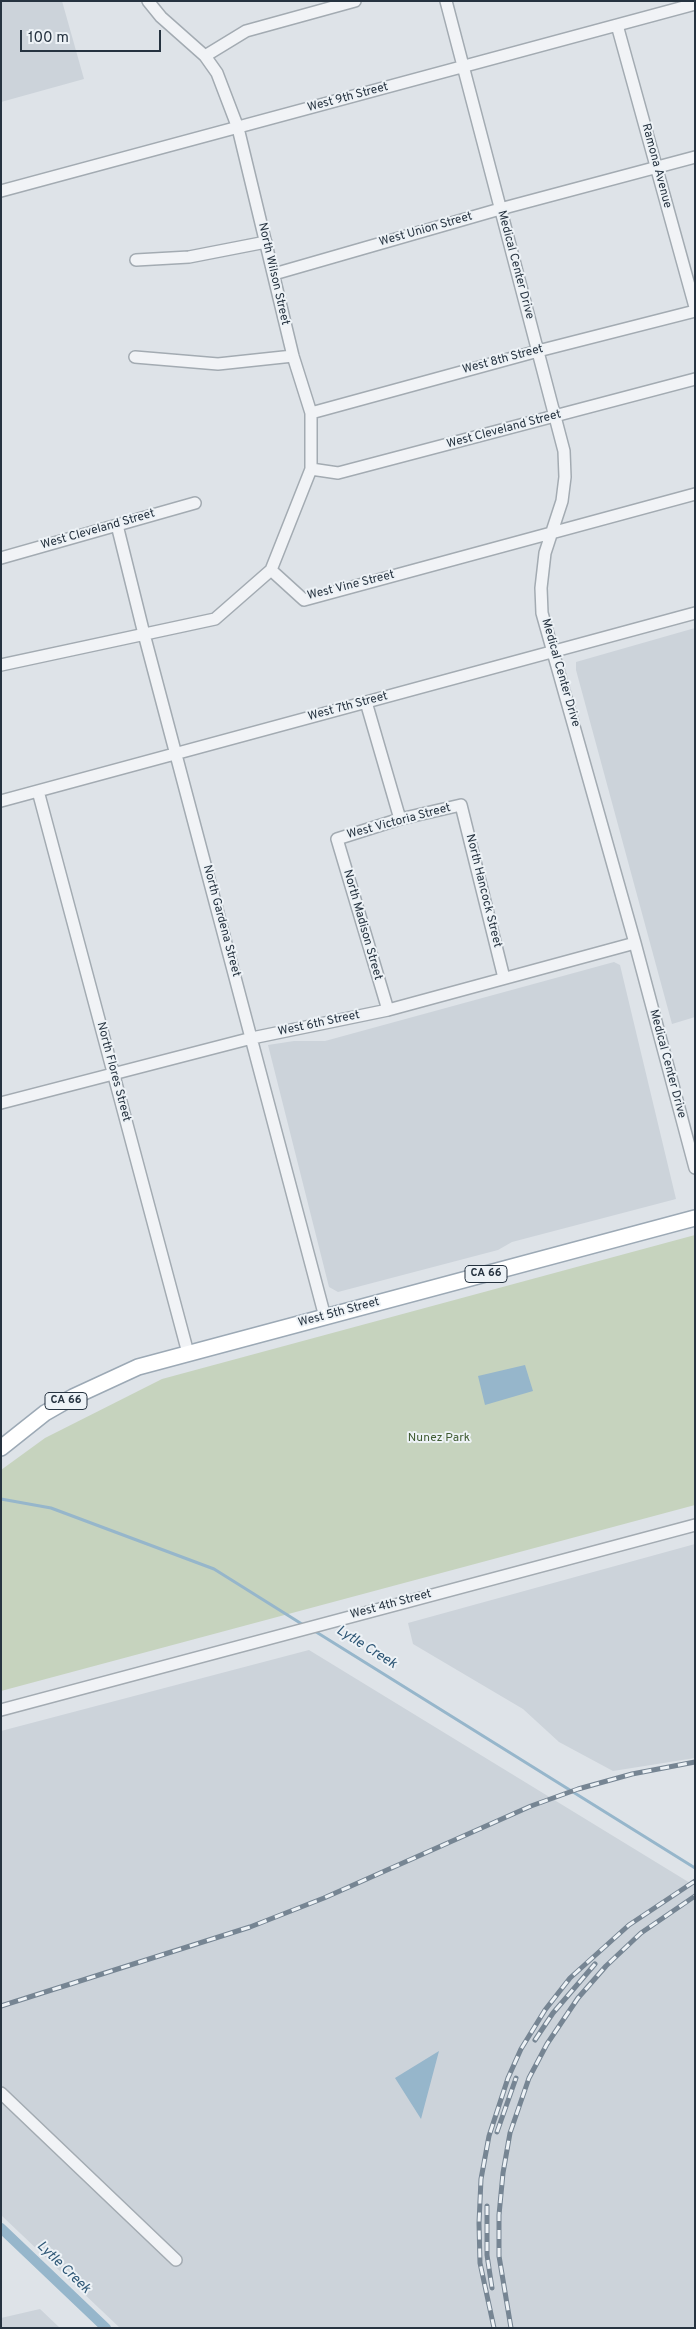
<!DOCTYPE html>
<style>
body{margin:0}
#map{position:relative;width:696px;height:2329px;overflow:hidden;background:#dee3e8;font-family:Overpass,sans-serif}
canvas{display:block}
.frame{position:absolute;inset:0;border:2px solid #263340;pointer-events:none}
.scale{position:absolute;left:20px;top:30px;width:141px;height:22px;box-sizing:border-box;border:2px solid #263340;border-top:0;padding-left:6px;font-size:15px;line-height:18px;white-space:nowrap;color:#263340;-webkit-text-stroke:4px #edf2f6;paint-order:stroke}
</style>
<div id="map">
<canvas width="696" height="2329"></canvas>
<div class="frame"></div>
<div class="scale">100 m</div>
</div>
<script>
const c = document.querySelector('canvas').getContext('2d');
c.lineJoin = 'round';
function fillPath(path, color) {
  c.fillStyle = color;
  c.fill(path, 'evenodd');
}
function shape(rows) {
  const path = new Path2D();
  for (const r of rows) {
    path.moveTo(r[0], r[1]);
    for (let i = 2; i < r.length; i += 2) path.lineTo(r[i], r[i + 1]);
  }
  return path;
}
function stroke(path, color, width, dash) {
  c.strokeStyle = color;
  c.lineWidth = width;
  c.lineCap = dash ? 'butt' : 'round';
  c.setLineDash(dash || []);
  c.stroke(path);
}
function write(font, color, halo, rows, align = 'center') {
  c.font = font + ' Overpass,sans-serif';
  c.lineWidth = 4;
  c.setLineDash([]);
  c.textBaseline = 'middle';
  c.strokeStyle = halo;
  c.fillStyle = color;
  for (const [text, x, y, turn = 0] of rows) {
    c.save();
    c.translate(x, y);
    c.rotate((+turn || 0) * Math.PI / 180);
    c.textAlign = isNaN(turn) ? turn : align;
    if (halo) c.strokeText(text, 0, 0);
    c.fillText(text, 0, 0);
    c.restore();
  }
}
fillPath(shape([
 [1,1,62,1,84,79,1,102],
 [695,628,695,1017,672,1024,576,670,576,662],
 [614,962,620,965,676,1199,512,1242,498,1250,338,1292,329,1287,268,1045,294,1041,325,1041],
 [695,1544,695,1758,613,1771,559,1742,523,1709,413,1644,408,1623],
 [309,1650,695,1886,695,2328,120,2328,1,2215,1,1731],
 [40,2309,60,2328,1,2328,1,2318]
]), '#ccd3da');
fillPath(shape([
 [695,1235,695,1505,1,1691,1,1470,45,1438,162,1379]
]), '#c6d3be');
fillPath(shape([
 [525,1365,533,1391,485,1405,478,1376],
 [439,2051,421,2119,395,2078]
]), '#96b6cb');
stroke(shape([
 [1,1499,51,1508,214,1569,305,1626],
 [313,1630,695,1868]
]), '#96b6cb', 3);
stroke(shape([
 [1,2228,106,2328]
]), '#96b6cb', 10);
const minor = shape([
 [446,1,564,451,565,477,562,501,545,553,541,588,542,613,635,943,695,1168],
 [617,25,695,307],
 [205,56,246,31,355,1],
 [1,191,695,4],
 [136,260,189,257,266,242],
 [274,274,500,209,695,157],
 [135,357,218,364,293,356],
 [311,413,538,351,695,311],
 [311,469,338,473,695,379],
 [117,525,144,634,325,1317],
 [1,558,195,503],
 [271,570,304,600,695,494],
 [1,665,215,619,271,570,311,469,311,413,293,356,238,128,217,73,205,56,161,17,148,1],
 [366,702,400,819],
 [38,791,188,1353],
 [1,801,695,613],
 [388,1010,337,839,400,819,461,805,504,978],
 [1,1103,252,1038,388,1010,635,943],
 [1,1710,695,1525],
 [1,2093,176,2260]
]);
const major = shape([
 [1,1448,45,1413,73,1397,138,1367,695,1218]
]);
stroke(minor, '#a3abb2', 14);
stroke(major, '#9ca9b5', 18);
stroke(minor, '#f1f3f6', 11);
stroke(major, '#fff', 15);
const rail = shape([
 [1,2006,250,1927,324,1898,531,1806,578,1789,632,1774,695,1762],
 [535,2040,553,2013,595,1964],
 [497,2132,516,2078],
 [487,2206,487,2255,492,2288],
 [494,2328,480,2263,479,2223,481,2179,489,2136,508,2078,521,2049,545,2010,570,1978,629,1925,695,1881],
 [511,2328,499,2256,499,2215,503,2173,510,2133,529,2078,547,2044,578,1998,606,1966,641,1933,695,1896]
]);
stroke(rail, '#768593', 5);
stroke(rail, '#edf2f6', 3, [9]);
for (const [x, y, w] of [
 [486,1274,42],
 [66,1401,42]
]) {
  const box = new Path2D();
  box.roundRect(x - w / 2, y - 8.5, w, 17, 4);
  c.fillStyle = '#edf2f6';
  c.fill(box);
  stroke(box, '#263340', 1);
}
write('bold 11px', '#263340', null, [
 ["CA 66",486,1274],
 ["CA 66",66,1401]
]);
write('12px', '#263340', '#edf2f6', [
 ["West 9th Street",348,98,-15],
 ["Ramona Avenue",656,166,75],
 ["West Union Street",426,230,-16],
 ["Medical Center Drive",515,265,75],
 ["North Wilson Street",273,274,77],
 ["West 8th Street",503,360,-15],
 ["West Cleveland Street",504,430,-15],
 ["West Cleveland Street",98,530,-16],
 ["West Vine Street",351,586,-14],
 ["Medical Center Drive",560,673,74],
 ["West 7th Street",348,707,-15],
 ["West Victoria Street",399,822,-15],
 ["North Hancock Street",483,891,76],
 ["North Gardena Street",221,921,75],
 ["North Madison Street",362,925,74],
 ["West 6th Street",319,1024,-12],
 ["Medical Center Drive",667,1064,75],
 ["North Flores Street",113,1072,75],
 ["West 5th Street",339,1313,-15],
 ["West 4th Street",391,1605,-15]
]);
write('12px', '#405c33', '#edf2f6', [
 ["Nunez Park",439,1439]
]);
write('italic 14px', '#2e5776', '#edf2f6', [
 ["Lytle Creek",366,1648,32],
 ["Lytle Creek",63,2268,44]
]);
</script>
